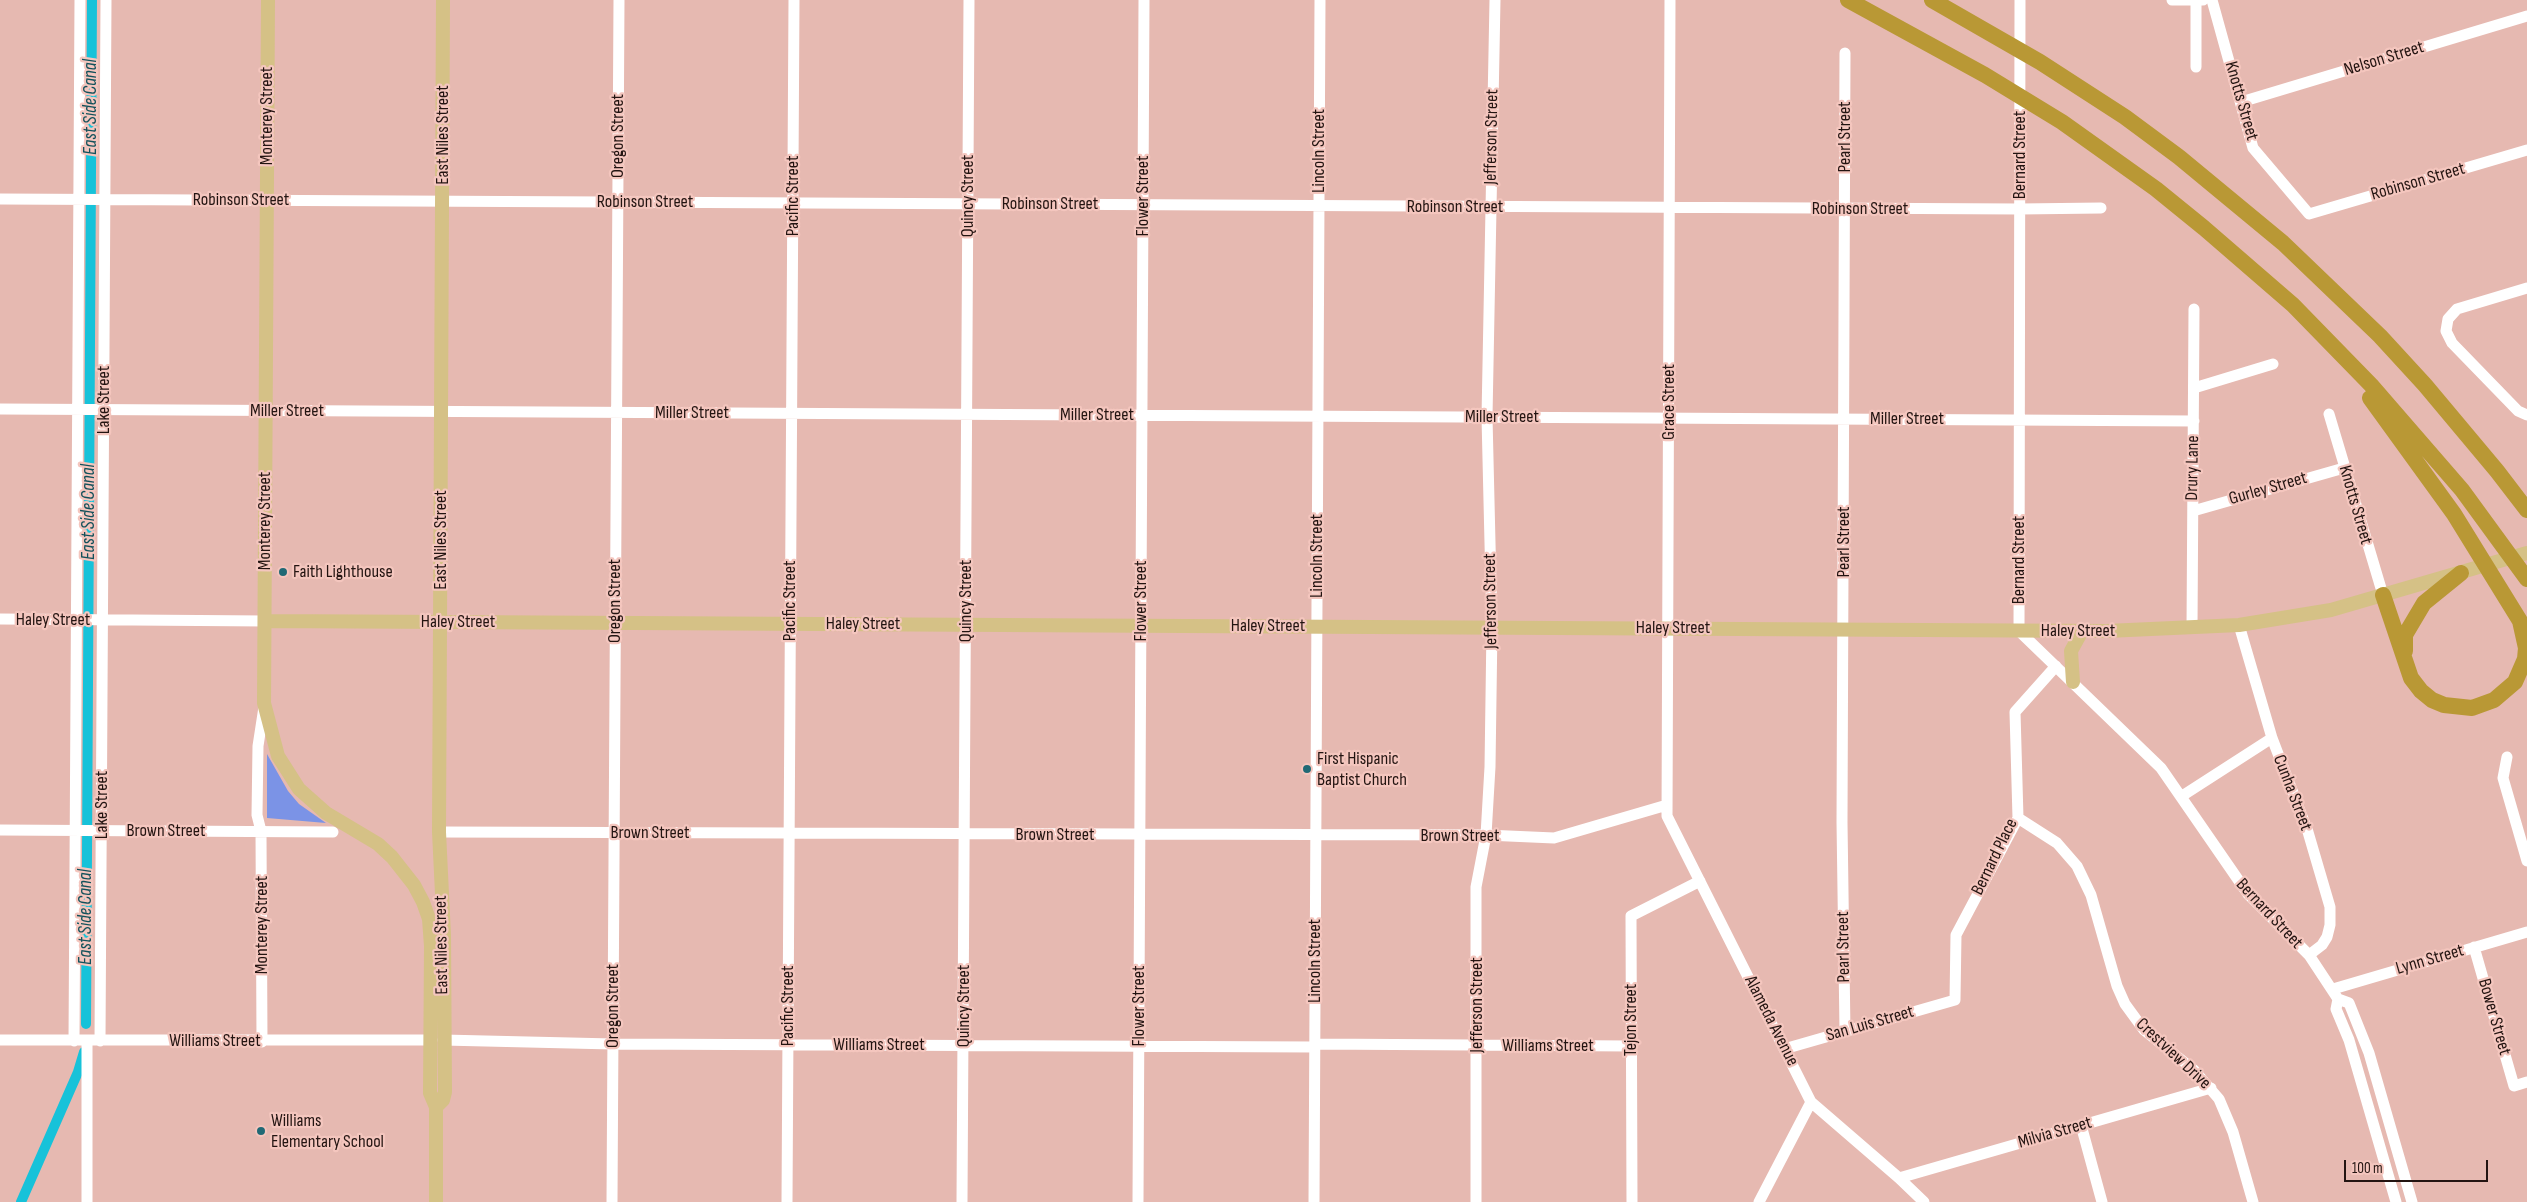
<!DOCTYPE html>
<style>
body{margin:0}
#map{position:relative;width:2527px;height:1202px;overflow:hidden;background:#e6b9b1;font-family:"Sofia Sans Condensed",sans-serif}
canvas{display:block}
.scale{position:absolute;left:2344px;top:1160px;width:144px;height:22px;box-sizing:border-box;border:2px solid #231411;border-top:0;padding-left:6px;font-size:15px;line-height:18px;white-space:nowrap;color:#231411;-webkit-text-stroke:4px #f4c6be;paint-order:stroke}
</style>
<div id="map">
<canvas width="2527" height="1202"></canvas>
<div class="scale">100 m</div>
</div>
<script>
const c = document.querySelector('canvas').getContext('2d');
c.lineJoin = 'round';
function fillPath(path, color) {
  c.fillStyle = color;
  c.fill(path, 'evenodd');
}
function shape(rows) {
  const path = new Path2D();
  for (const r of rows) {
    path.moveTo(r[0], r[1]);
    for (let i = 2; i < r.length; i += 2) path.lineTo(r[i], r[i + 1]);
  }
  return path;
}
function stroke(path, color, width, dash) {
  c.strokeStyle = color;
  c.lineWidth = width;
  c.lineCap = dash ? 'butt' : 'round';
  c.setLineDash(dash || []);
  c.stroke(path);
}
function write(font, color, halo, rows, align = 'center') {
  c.font = font + ' "Sofia Sans Condensed",sans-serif';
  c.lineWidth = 4.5;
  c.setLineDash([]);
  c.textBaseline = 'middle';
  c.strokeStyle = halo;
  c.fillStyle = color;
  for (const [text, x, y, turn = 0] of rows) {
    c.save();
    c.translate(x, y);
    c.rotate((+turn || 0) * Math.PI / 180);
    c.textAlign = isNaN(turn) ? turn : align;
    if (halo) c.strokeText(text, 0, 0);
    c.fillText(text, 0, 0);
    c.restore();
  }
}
fillPath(shape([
 [267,754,288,791,299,804,326,823,267,818]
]), '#7b93e6');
stroke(shape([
 [86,1024,92,0],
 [21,1202,78,1072,84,1052]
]), '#17c2d9', 10);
stroke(shape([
 [1670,0,1667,816,1811,1102,1899,1178,1924,1202],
 [2020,0,2019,631,2161,768,2248,894,2309,955,2338,999,2349,1003,2369,1053,2412,1202],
 [2172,0,2203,0],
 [2212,0,2253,148,2309,214,2527,150],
 [1845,53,1842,822,1845,1031],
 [2196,67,2196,0],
 [2241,102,2527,16],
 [0,199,2020,209,2101,208],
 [2527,288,2457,309,2448,319,2446,331,2452,343,2518,411,2527,415],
 [2194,388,2273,364],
 [0,409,2194,421],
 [2329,414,2383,595],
 [2193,511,2344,468],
 [0,619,265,621],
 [2239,625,2272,738,2308,832,2330,907,2330,925,2327,937,2322,945,2309,955],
 [2192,628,2194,309],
 [2507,757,2503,778,2527,861],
 [2182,796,2272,738],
 [2018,818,2057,843,2077,866,2091,895,2117,986,2125,1004,2144,1030,2194,1070,2219,1099,2233,1132,2253,1202],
 [0,830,333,832],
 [439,832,1486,835,1554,838,1667,805],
 [2474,947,2514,1086,2527,1082],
 [2333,989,2527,932],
 [2338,999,2336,1009,2349,1040,2396,1202],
 [0,1040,430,1040],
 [443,1040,613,1044,1315,1047],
 [74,1041,80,0],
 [100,1041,106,0],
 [262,1042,261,831,257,815,258,746,264,707],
 [1315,1044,1630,1046],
 [1784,1049,1955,1000,1956,935,2018,818,2015,712,2056,666],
 [2081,1125,2102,1202],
 [1899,1178,2211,1088],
 [87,1202,87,1041],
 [612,1202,619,0],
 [787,1202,794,0],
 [962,1202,969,0],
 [1138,1202,1144,0],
 [1314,1202,1320,0],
 [1476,1202,1476,887,1486,835,1490,767,1492,627,1487,417,1495,0],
 [1632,1202,1631,916,1700,881],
 [1759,1202,1811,1102]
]), '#fff', 11);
stroke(shape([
 [268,0,264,703,278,756,299,789,326,813,378,844,392,857,414,885,423,902,429,919,431,946,430,1093,436,1107,436,1202],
 [265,621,2107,631,2239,625,2331,610,2527,553],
 [2073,682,2071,651,2082,631],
 [436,1107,443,1100,445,1092,444,935,439,832,443,0]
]), '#d5c186', 14);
stroke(shape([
 [1848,0,1985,75,2062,122,2156,189,2204,228,2293,305,2371,385,2462,490,2527,579],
 [1932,0,2040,62,2125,117,2179,157,2283,243,2380,336,2425,385,2497,471,2527,510],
 [2370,398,2454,514,2520,621,2526,648,2525,659,2515,682,2494,700,2472,708,2444,705,2432,700,2421,691,2411,678,2383,595],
 [2405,651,2405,635,2424,603,2461,573]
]), '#b99835', 16);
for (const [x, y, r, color] of [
 [283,572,5,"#206975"],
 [1307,769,5,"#206975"],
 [261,1131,5,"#206975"]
]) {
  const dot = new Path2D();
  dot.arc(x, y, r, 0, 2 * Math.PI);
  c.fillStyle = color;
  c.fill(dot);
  stroke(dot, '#f4c6be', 2);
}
write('18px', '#231411', '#f4c6be', [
 ["Nelson Street",2384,59,-17],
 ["Knotts Street",2241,101,74],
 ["Monterey Street",267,116,-90],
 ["East Niles Street",443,135,-90],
 ["Oregon Street",618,136,-90],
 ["Jefferson Street",1492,137,-89],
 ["Pearl Street",1845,137,-90],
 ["Lincoln Street",1319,151,-90],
 ["Bernard Street",2020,155,-90],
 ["Robinson Street",2418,182,-16],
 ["Pacific Street",793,196,-90],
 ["Quincy Street",968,196,-90],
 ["Flower Street",1143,196,-90],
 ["Robinson Street",241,200],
 ["Robinson Street",645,202],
 ["Robinson Street",1050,204],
 ["Robinson Street",1455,207],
 ["Robinson Street",1860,209],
 ["Lake Street",104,400,-90],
 ["Grace Street",1669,402,-90],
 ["Miller Street",287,411],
 ["Miller Street",692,413],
 ["Miller Street",1097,415],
 ["Miller Street",1502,417],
 ["Miller Street",1907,419],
 ["Drury Lane",2193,468,-89],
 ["Gurley Street",2268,489,-16],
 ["Knotts Street",2355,505,74],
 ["Monterey Street",265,521,-90],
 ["East Niles Street",441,540,-90],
 ["Pearl Street",1844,542,-90],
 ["Lincoln Street",1317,556,-90],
 ["Bernard Street",2019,560,-90],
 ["Oregon Street",615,601,-90],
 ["Pacific Street",790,601,-90],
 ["Quincy Street",966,601,-90],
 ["Flower Street",1141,601,-90],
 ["Jefferson Street",1491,601,-91],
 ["Haley Street",53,620],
 ["Haley Street",458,622],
 ["Haley Street",863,624],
 ["Haley Street",1268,626],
 ["Haley Street",1673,628],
 ["Haley Street",2078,631],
 ["Cunha Street",2292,793,69],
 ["Lake Street",102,805,-90],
 ["Brown Street",166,831],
 ["Brown Street",650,833],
 ["Brown Street",1055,835],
 ["Brown Street",1460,836],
 ["Bernard Place",1995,857,-64],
 ["Bernard Street",2269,914,47],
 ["Monterey Street",262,925,-90],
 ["East Niles Street",442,945,-91],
 ["Pearl Street",1844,947,-91],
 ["Lynn Street",2430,960,-16],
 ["Lincoln Street",1315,961,-90],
 ["Jefferson Street",1477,1005,-90],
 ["Oregon Street",613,1006,-90],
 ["Pacific Street",788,1006,-90],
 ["Quincy Street",964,1006,-90],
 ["Flower Street",1139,1006,-90],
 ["Bower Street",2494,1017,74],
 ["Tejon Street",1631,1020,-90],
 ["Alameda Avenue",1771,1021,63],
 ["San Luis Street",1870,1024,-16],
 ["Williams Street",215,1041],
 ["Williams Street",879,1045],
 ["Williams Street",1548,1046],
 ["Crestview Drive",2173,1054,43],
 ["Milvia Street",2055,1133,-16]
]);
write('18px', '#231411', '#f4c6be', [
 ["Faith Lighthouse",293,572],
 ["First Hispanic",1317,759],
 ["Baptist Church",1317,780],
 ["Williams",271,1121],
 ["Elementary School",271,1142]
], 'left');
write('italic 19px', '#12515b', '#f4c6be', [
 ["East Side Canal",91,107,-90],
 ["East Side Canal",89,512,-90],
 ["East Side Canal",86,917,-90]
]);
</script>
